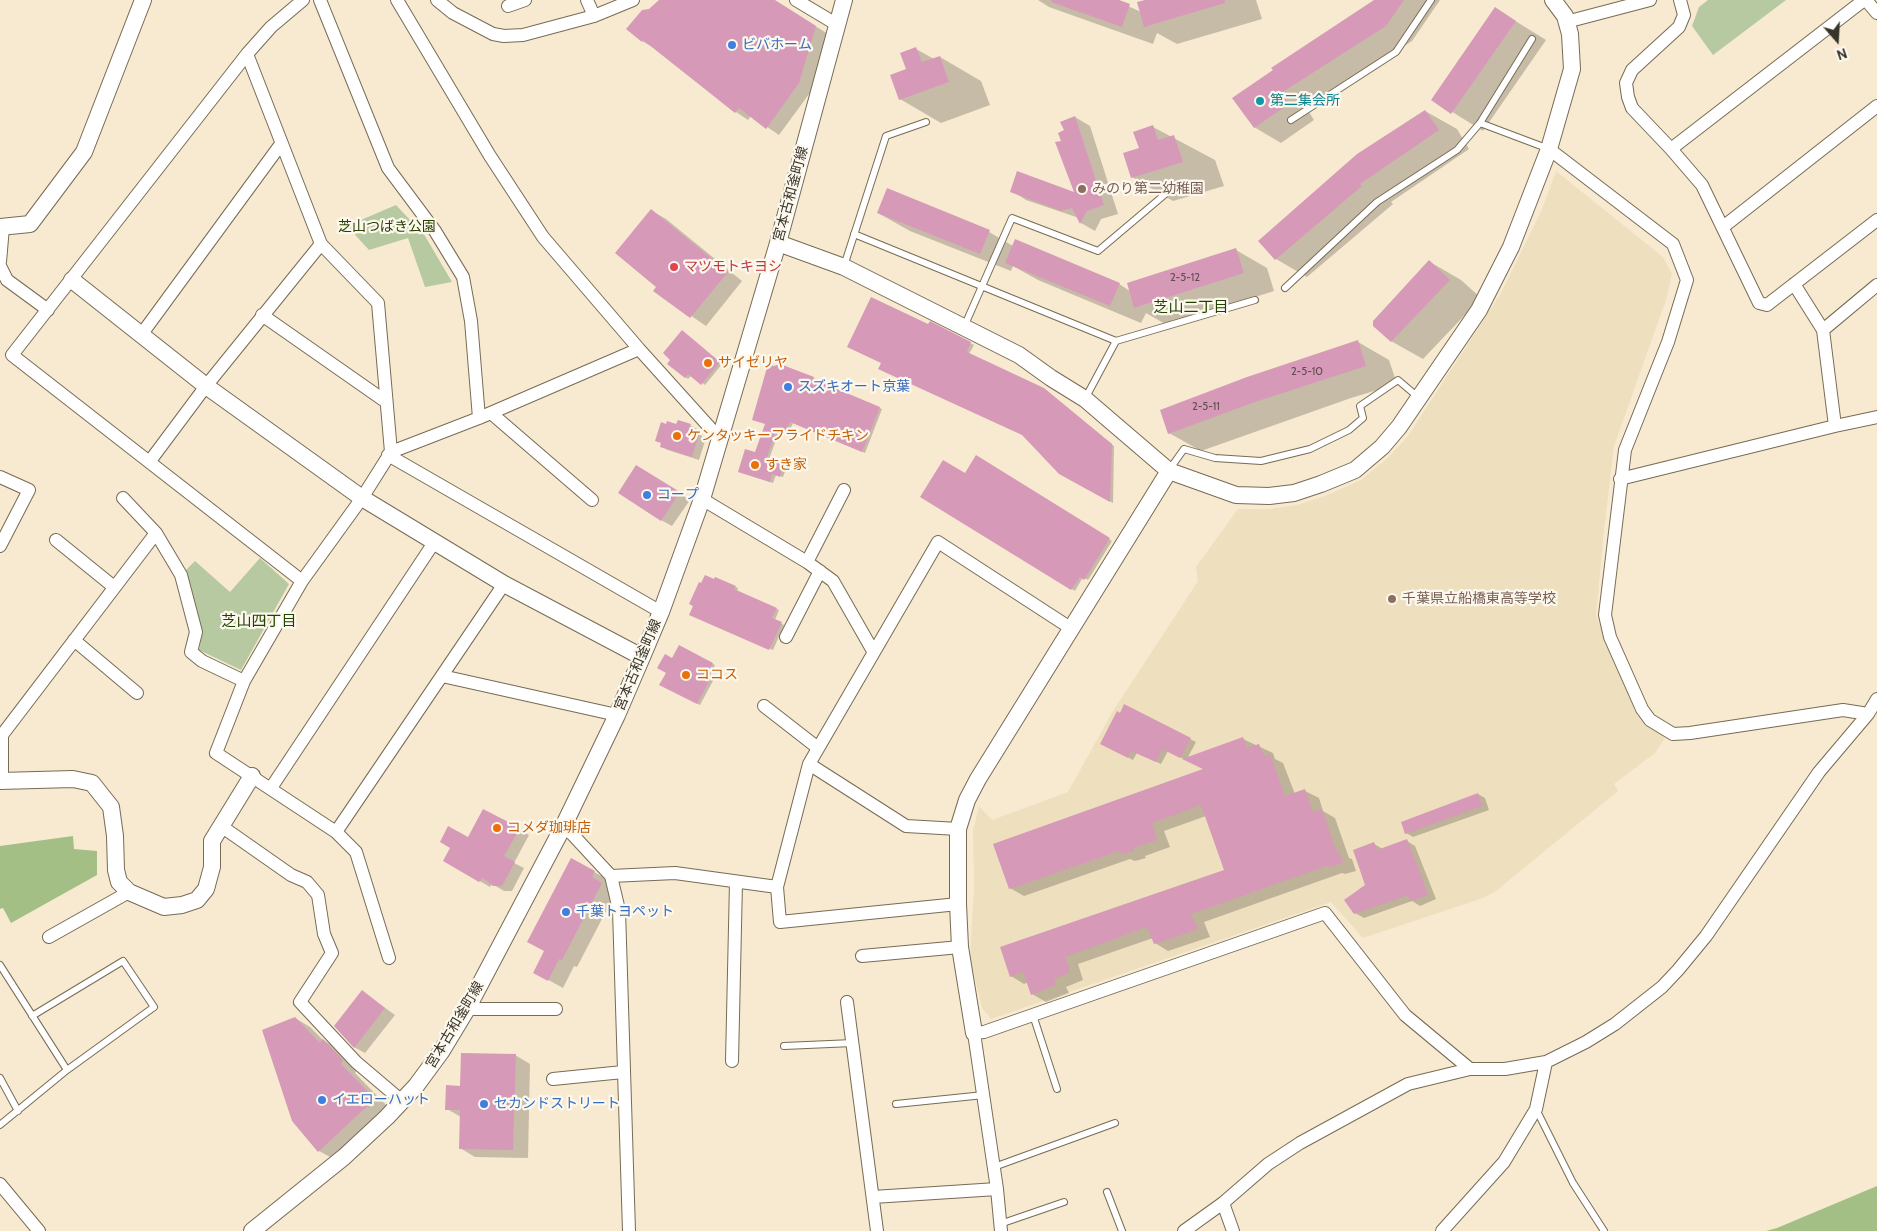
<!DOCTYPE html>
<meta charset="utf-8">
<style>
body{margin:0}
#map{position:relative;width:1877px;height:1231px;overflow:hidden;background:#f7ead1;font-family:Cabin,sans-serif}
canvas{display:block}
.north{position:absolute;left:1812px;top:15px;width:50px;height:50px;-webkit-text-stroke:4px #fdf8ee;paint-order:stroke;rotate:161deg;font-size:14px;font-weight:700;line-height:20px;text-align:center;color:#39342a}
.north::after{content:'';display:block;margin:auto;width:18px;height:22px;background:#39342a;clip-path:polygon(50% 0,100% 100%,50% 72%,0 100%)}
</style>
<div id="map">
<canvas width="1877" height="1231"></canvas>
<div class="north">N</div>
</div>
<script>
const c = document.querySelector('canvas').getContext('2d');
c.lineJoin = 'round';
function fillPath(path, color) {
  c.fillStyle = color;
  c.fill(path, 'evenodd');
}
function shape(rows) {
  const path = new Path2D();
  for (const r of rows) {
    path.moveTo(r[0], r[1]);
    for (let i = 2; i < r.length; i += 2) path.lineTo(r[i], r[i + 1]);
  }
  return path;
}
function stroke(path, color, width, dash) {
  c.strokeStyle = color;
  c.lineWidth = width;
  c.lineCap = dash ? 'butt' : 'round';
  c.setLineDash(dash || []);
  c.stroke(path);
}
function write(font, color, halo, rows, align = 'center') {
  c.font = font + ' Cabin,"Noto Sans JP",sans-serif';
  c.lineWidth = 4.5;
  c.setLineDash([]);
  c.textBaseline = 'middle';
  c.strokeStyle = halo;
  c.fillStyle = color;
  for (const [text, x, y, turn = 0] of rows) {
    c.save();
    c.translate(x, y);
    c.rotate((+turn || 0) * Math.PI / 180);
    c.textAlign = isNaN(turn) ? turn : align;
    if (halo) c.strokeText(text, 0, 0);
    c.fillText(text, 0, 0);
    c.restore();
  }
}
fillPath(shape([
 [1556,171,1663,257,1672,274,1666,300,1614,446,1604,530,1596,616,1637,715,1665,738,1655,753,1614,784,1618,791,1496,891,1483,898,1363,938,1331,902,991,1019,982,1008,970,958,974,885,973,831,979,806,992,820,1068,792,1113,711,1198,581,1196,567,1238,509,1269,509,1297,505,1325,496,1361,480,1389,457,1408,436,1501,293,1542,209]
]), '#eedfbf');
fillPath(shape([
 [1708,0,1786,0,1713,55,1692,26,1699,7],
 [396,205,425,236,452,282,425,287,408,238,369,250,347,226],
 [260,558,289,584,241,670,199,650,202,635,186,570,195,561,230,592]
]), '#b6c9a1');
fillPath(shape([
 [73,836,74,849,97,851,97,875,11,923,3,908,0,909,0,846],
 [1877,1186,1877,1231,1766,1231,1777,1228]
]), '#a3bf86');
fillPath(shape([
 [662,0,774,0,828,34,812,90,779,135,751,116,748,120,736,112,654,48,642,41,649,10],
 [1038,0,1115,0,1141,12,1149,0,1256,0,1262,19,1177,44,1157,33,1153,44,1049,7],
 [1375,0,1440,0,1412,41,1307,109,1314,120,1281,143,1254,127,1274,71],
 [1496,9,1546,40,1483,131,1433,100],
 [916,49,934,59,940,57,981,81,990,105,941,123,900,99,908,70],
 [1425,111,1457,129,1469,149,1391,202,1393,204,1307,277,1276,259,1260,241],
 [1075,117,1090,126,1118,214,1101,219,1095,231,1081,223,1079,218,1026,200,1012,191,1076,194,1062,142,1065,131],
 [1153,127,1215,160,1224,186,1173,201,1132,177,1140,149],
 [652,211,666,219,742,281,706,326,655,291,658,287],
 [878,213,989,232,1013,246,1119,284,1130,291,1236,250,1267,268,1274,291,1167,325,1146,313,1141,323,1038,280,1013,266,1011,271,910,231],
 [1430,262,1461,280,1481,298,1423,359,1391,341],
 [930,323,974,345,969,354,1047,391,1114,446,1113,503,1059,473,929,325],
 [685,334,722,364,705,385,692,375,688,379,685,377],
 [1358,342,1389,360,1397,384,1351,398,1201,451,1169,433],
 [813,378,816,379,815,381,882,409,865,453,793,423,789,432,780,429,769,459,787,466,783,477,776,475,773,483,742,473],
 [690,425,697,429,696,432,702,436,702,438,705,441,699,460,668,450,661,446,677,426],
 [976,457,1112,541,1088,580,1083,577,1075,591,922,496,965,474],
 [647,473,690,500,672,526,661,520],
 [716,578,738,588,737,592,779,610,775,620,784,625,773,650,694,616],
 [679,646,715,665,710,676,714,679,700,705,661,685],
 [1190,739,1196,742,1187,759,1243,739,1273,753,1275,759,1283,763,1295,794,1305,791,1319,798,1323,811,1335,818,1349,858,1352,859,1356,871,1345,874,1342,873,1204,922,1210,937,1168,951,1155,943,1153,938,1078,964,1083,980,1066,987,1069,993,1046,1002,1032,994,1028,982,1024,984,1011,976,1225,871,1206,816,1164,831,1170,847,1145,856,1146,858,1135,861,1130,859,1024,896,1010,888,1205,770,1168,751,1161,764,1137,753,1133,760,1107,747],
 [1478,794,1485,798,1489,810,1413,837,1406,833],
 [519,829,529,835,514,863,524,868,512,891,504,891,492,884,490,887,445,861,469,839],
 [1407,841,1415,846,1436,899,1420,906,1412,901,1364,918,1355,913,1366,886,1374,844,1383,849],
 [594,872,609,880,606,886,616,892,577,967,574,966,563,988,534,972],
 [363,992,395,1015,365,1053,354,1047],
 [295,1018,310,1027,323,1040,338,1049,357,1070,355,1073,388,1107,334,1159,319,1151,293,1120],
 [515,1055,530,1064,528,1158,475,1157,460,1148,461,1117,447,1109]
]), '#0003');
fillPath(shape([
 [659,0,775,0,816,26,799,83,766,129,739,108,735,113,643,40,642,42,626,29,642,10,649,9],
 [1051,0,1119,0,1130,4,1122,27,1051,2],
 [1145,0,1225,0,1225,3,1144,27,1137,2],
 [1374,0,1404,0,1386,26,1281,93,1289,104,1254,128,1232,98,1273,70,1271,68],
 [1495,7,1516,21,1451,114,1431,100],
 [916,47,922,62,940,56,949,82,899,100,890,75,906,69,900,53],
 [1425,110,1439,130,1360,184,1362,186,1275,260,1258,241,1357,154],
 [1075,116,1104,205,1087,211,1080,224,1072,208,1061,211,1010,192,1017,171,1074,192,1055,142,1061,141,1058,133,1064,130,1060,122],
 [1153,125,1158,140,1174,135,1183,162,1131,178,1123,153,1139,148,1133,132],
 [887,188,990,230,980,254,877,213],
 [651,209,728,272,690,318,653,291,656,287,615,253],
 [1015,239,1120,283,1110,306,1005,263],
 [1236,248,1244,273,1134,308,1127,283],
 [1429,260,1450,280,1391,342,1373,326,1373,321],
 [871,297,928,324,930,321,971,342,967,352,1044,388,1112,444,1110,502,1059,474,1022,435,878,369,881,363,847,347],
 [682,330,720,362,701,385,688,374,685,378,667,364,670,360,663,353],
 [1358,340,1366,366,1252,403,1168,434,1160,410,1247,377],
 [768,364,774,366,780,364,814,377,813,379,880,407,862,452,790,422,786,431,777,428,767,457,785,463,780,477,772,474,770,482,738,472,745,449,755,452,765,424,752,420],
 [678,420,691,424,689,428,696,431,695,434,699,435,692,457,660,447,661,443,655,441,661,422,666,424,667,421,676,424],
 [976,455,1110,538,1084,580,1080,577,1071,590,920,497,943,460,965,473],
 [636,465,680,492,661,521,618,493],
 [705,575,714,579,715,577,736,586,734,589,777,608,772,618,782,622,769,650,689,615,693,606,689,604,699,582,701,583],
 [679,645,713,663,707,673,712,676,697,704,659,685,666,673,657,668,665,654,672,658],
 [1124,704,1191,738,1180,758,1162,749,1156,762,1131,751,1128,758,1100,744,1117,711,1120,713],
 [1243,737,1247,748,1259,744,1264,756,1270,754,1285,796,1305,789,1313,812,1322,809,1336,851,1338,850,1343,863,1330,867,1329,865,1191,914,1198,929,1190,932,1154,944,1147,927,1065,957,1070,972,1054,979,1056,985,1031,995,1023,972,1010,977,1000,947,1224,870,1201,805,1152,823,1157,840,1133,848,1134,851,1120,854,1119,851,1009,889,993,844,1203,769,1182,759],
 [1478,793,1482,806,1405,834,1401,822],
 [483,809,520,828,504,856,515,862,502,886,493,886,483,878,479,882,443,861,450,848,440,842,448,826,468,837],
 [1407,839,1428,895,1410,901,1408,895,1354,914,1344,900,1365,885,1353,850,1374,842,1377,850],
 [571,858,595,871,592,877,602,883,562,960,559,959,548,981,533,973,544,951,527,942],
 [362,990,385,1008,354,1048,334,1026],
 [295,1017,320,1043,323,1039,343,1060,341,1064,375,1099,318,1152,292,1121,262,1030],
 [461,1053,516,1054,513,1150,459,1149,460,1110,445,1110,446,1085,460,1086]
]), '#d699b8');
const service = shape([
 [1291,120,1396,52,1431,0],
 [1480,123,1549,149],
 [854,234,1116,341,1255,300],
 [844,266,886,136,926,122],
 [1285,288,1377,202,1457,150,1480,123,1532,39],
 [964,327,1012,218,1098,251,1176,185],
 [1086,397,1116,341],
 [1169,470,1184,449,1215,458,1261,461,1310,449,1349,430,1363,418,1360,406,1398,380,1418,397],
 [0,965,67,1070],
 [1033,1015,1057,1089],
 [784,1046,853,1043],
 [0,1078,18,1111],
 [896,1104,984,1095],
 [1536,1109,1573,1183,1604,1231],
 [0,1125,67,1070,154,1007,123,961,32,1016],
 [994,1167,1115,1123],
 [1107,1192,1122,1231],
 [1000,1224,1064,1202]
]);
const minor = shape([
 [320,0,388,168,435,231,463,277,471,321,479,418],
 [397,0,490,156,543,237,639,349,721,440],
 [437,0,453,13,493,34,504,36,523,35,594,16,633,0],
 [587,0,594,16],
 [796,0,836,24],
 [1680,0,1684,15,1679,27,1632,70,1626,83,1628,97,1632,108,1671,149,1702,185,1759,303,1767,305,1877,220],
 [1866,0,1877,13],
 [508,6,525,0],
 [1566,22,1650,0],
 [247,54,321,244,378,303,391,452,362,498,302,581,244,681,216,753,336,832,356,852,389,958],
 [1549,149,1673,244,1687,280,1668,342,1625,450,1605,615,1610,637,1642,709,1650,720,1673,734,1690,733,1843,710,1868,714],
 [1671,149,1864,0],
 [1723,227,1877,106],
 [0,262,3,227],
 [0,266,7,280,48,310],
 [1794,284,1823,330,1835,426],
 [262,315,385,401],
 [1823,330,1877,285],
 [141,335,281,144],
 [491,413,592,500],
 [391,452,479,418,639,349],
 [388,455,661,612],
 [150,461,206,386,321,244],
 [0,477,29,490,0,546],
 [1620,479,1835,426,1877,417],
 [123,498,156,533,181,575,196,632,191,652,202,661,244,681],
 [702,499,807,562,833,581,873,651],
 [56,540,114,587],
 [807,562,844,490],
 [302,581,12,355,247,54,271,27,303,0],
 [786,637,820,571],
 [74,640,137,693],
 [442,676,617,715],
 [764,706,818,748],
 [809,764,906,826,958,829],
 [2,781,2,735,156,533],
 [271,788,435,541],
 [221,826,291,875,307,882,318,895,324,934,332,953,300,1002,356,1062,402,1101],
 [563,827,572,834,611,876,619,910,629,1231],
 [336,832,504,584],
 [611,876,675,873,777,887],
 [958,904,780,922,777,887,809,764,938,542,1072,629],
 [49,937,129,892],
 [862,956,960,947],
 [847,1002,877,1231],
 [467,1009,556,1009],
 [732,1061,736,882],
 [553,1079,623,1072],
 [0,1184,39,1231],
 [873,1197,997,1189],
 [1223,1203,1233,1231],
 [1001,1231,997,1189,974,1033,984,1032,1325,913,1405,1015,1470,1069],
 [1184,1231,1223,1203,1268,1164,1300,1143,1408,1084,1470,1069,1505,1069,1546,1062,1586,1042,1615,1024,1662,987,1678,970,1706,936,1819,772,1868,714,1877,699],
 [1442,1231,1504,1162,1536,1109,1546,1062]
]);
const tertiary = shape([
 [0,227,30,224,84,152,143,0],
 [778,243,844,267,1019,355,1051,378,1085,399,1169,471,1236,495,1269,496,1294,493,1321,484,1355,470,1382,447,1399,427,1479,310,1511,247,1549,149,1572,69,1570,34,1565,16,1553,0],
 [72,280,206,386,362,498,504,584,642,657],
 [0,781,73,779,92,783,111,807,115,836,116,870,119,882,129,892,164,907,182,905,197,900,206,889,212,867,212,841,252,776],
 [974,1033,960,947,958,904,958,829,967,800,978,779,1169,471],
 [252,1231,344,1157,387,1117,416,1086,441,1052,467,1009,563,827,617,715,642,657,661,612,702,499,778,243,844,0]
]);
stroke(service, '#776b55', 8);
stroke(minor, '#776b55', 14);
stroke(tertiary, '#776b55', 18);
stroke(service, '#fff', 6);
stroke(minor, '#fff', 12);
stroke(tertiary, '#fff', 16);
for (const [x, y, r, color] of [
 [732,45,5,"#3f7fe0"],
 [1260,101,5,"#0f9aa8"],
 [1082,189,5,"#8d6e63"],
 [674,267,5,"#e0444e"],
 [708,363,5,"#e8710a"],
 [788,387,5,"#3f7fe0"],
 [677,436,5,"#e8710a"],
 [755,465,5,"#e8710a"],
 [647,495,5,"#3f7fe0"],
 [1392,599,5,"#8d6e63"],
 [686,675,5,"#e8710a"],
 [497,828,5,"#e8710a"],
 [566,912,5,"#3f7fe0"],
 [322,1100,5,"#3f7fe0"],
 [484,1104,5,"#3f7fe0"]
]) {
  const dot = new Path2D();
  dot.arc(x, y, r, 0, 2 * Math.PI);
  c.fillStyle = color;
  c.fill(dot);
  stroke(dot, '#fdf8ee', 2);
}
write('11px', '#604d4e', null, [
 ["2-5-12",1185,278],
 ["2-5-10",1307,372],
 ["2-5-11",1206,407]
]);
write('14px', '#366cbe', '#fdf8ee', [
 ["ビバホーム",742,45],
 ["スズキオート京葉",798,387],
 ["コープ",657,495],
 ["千葉トヨペット",576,912],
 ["イエローハット",332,1100],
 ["セカンドストリート",494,1104]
], 'left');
write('14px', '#0d838f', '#fdf8ee', [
 ["第二集会所",1270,101]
], 'left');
write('14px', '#785e54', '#fdf8ee', [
 ["みのり第二幼稚園",1092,189],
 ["千葉県立船橋東高等学校",1402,599]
], 'left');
write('14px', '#39342a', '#fdf8ee', [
 ["宮本古和釜町線",791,194,-75],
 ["宮本古和釜町線",638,665,-67],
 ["宮本古和釜町線",455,1025,-59]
]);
write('14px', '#2a4101', '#fdf8ee', [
 ["芝山つばき公園",387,227]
]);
write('14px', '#be3a42', '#fdf8ee', [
 ["マツモトキヨシ",684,267]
], 'left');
write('14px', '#c56008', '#fdf8ee', [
 ["サイゼリヤ",718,363],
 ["ケンタッキーフライドチキン",687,436],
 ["すき家",765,465],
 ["ココス",696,675],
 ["コメダ珈琲店",507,828]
], 'left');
write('15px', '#204200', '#fdf8ee', [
 ["芝山二丁目",1191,308],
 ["芝山四丁目",259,622]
]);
</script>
